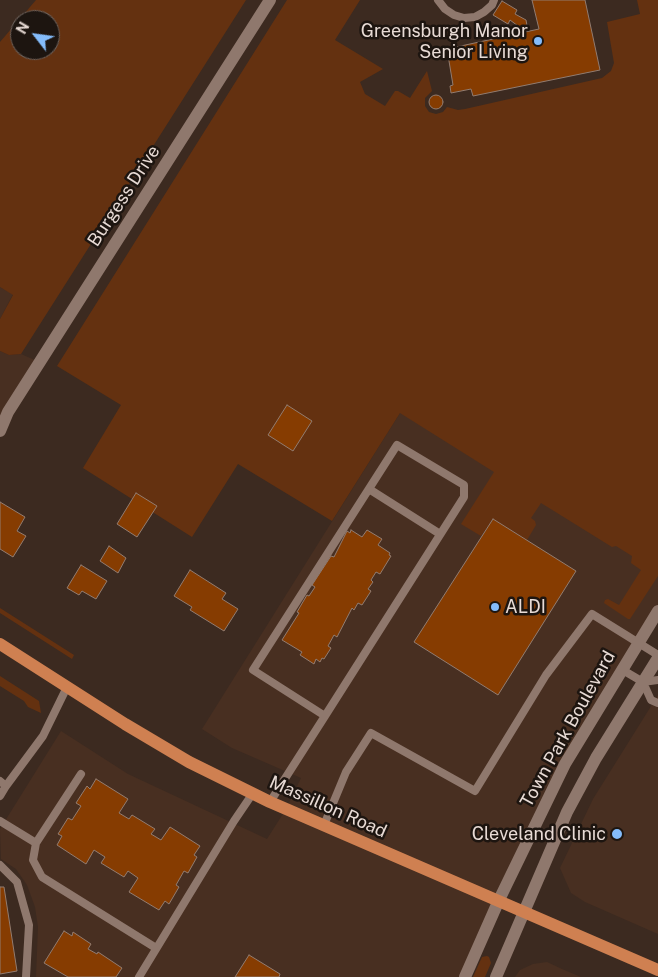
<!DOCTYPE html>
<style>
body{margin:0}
#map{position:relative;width:658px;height:977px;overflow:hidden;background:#3c2a20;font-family:"Public Sans",sans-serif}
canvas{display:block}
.north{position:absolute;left:10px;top:10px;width:50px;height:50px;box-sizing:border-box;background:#1d1510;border:1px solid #6e645f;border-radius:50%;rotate:300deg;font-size:14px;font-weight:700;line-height:20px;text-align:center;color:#e8dbd5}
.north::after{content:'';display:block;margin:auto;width:18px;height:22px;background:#84bcfb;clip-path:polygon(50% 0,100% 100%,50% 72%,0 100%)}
</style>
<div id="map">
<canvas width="658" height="977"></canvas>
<div class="north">N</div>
</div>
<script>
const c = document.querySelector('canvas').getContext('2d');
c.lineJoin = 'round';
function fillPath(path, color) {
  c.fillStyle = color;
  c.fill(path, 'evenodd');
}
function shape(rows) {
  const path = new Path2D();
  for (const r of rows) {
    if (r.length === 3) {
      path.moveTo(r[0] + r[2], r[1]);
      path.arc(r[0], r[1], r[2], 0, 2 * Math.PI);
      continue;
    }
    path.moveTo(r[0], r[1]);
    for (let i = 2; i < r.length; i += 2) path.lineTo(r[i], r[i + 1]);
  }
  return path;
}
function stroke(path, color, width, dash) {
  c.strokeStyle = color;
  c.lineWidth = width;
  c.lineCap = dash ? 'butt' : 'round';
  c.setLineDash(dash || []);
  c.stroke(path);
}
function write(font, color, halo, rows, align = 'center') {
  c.font = font + ' "Public Sans",sans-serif';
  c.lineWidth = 5;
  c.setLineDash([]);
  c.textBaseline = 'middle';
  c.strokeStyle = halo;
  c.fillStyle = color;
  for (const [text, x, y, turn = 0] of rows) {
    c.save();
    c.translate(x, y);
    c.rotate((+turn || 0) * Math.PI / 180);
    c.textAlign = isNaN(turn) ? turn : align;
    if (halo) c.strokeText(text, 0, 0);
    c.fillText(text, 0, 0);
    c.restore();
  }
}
fillPath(shape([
 [658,140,658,610,580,736,465,977,36,977,38,927,35,907,27,885,16,869,1,859,0,829,61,731,128,774,267,839,286,809,301,778,232,748,202,729,400,413],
 [0,287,13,294,0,319],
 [0,351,9,355,21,354,39,362,0,419],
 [658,695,658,934,585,902,571,893,560,868,593,799],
 [547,962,562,969,581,977,515,977,520,970,533,964]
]), '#482f21');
fillPath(shape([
 [36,0,246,0,21,354,9,355,0,351,0,319,13,295,0,287,0,42],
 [20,20,50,20,50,50,20,50],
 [287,0,360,0,335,40,383,69,360,82,365,94,385,106,395,91,398,91,410,98,427,71,432,91,425,98,425,106,429,112,436,114,443,112,447,107,458,110,465,109,602,78,611,71,614,63,607,22,640,14,637,0,658,0,658,576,630,619,628,619,604,603,605,600,608,599,619,605,641,570,631,563,632,556,616,546,612,547,541,503,531,518,535,521,536,525,527,540,493,519,481,536,461,524,494,472,400,413,332,521,238,464,192,537,83,468,121,405,57,366],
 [0,608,74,655,72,659,0,613],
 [0,676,39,701,41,713,28,707,24,701,0,686],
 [487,956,489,957,491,963,485,977,473,977,482,957]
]), '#643110');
const building = shape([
 [532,0,585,0,600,70,473,96,471,89,451,93,450,86,453,85,447,49,539,29,532,0],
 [502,1,517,10,515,14,526,20,528,31,519,33,518,26,510,20,508,24,493,15,502,1],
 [436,102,7],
 [287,405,312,421,293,451,268,435,287,405],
 [136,493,157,506,137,537,117,524,136,493],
 [0,502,25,517,17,531,26,536,13,557,0,549,0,502],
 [493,519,576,571,498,695,414,642,493,519],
 [351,530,362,537,367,530,382,539,378,545,390,553,389,555,391,556,380,574,376,572,371,580,373,582,368,589,371,591,362,605,358,603,354,610,352,608,337,637,334,635,328,646,331,648,324,659,322,658,320,662,316,659,314,664,300,655,302,652,282,640,299,613,297,612,307,595,309,596,315,587,312,585,331,556,334,557,347,531,350,533,351,530],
 [109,546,126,558,118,573,100,561,109,546],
 [81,565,107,581,96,599,82,591,79,595,67,588,81,565],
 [190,570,226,593,222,599,238,609,224,631,190,610,192,607,174,596,190,570],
 [96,779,128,799,119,813,129,819,132,815,155,829,151,834,161,840,170,827,200,846,194,855,197,857,188,873,184,871,176,885,179,887,169,904,165,901,159,910,129,892,138,878,128,871,124,877,101,863,105,857,94,850,86,864,57,845,62,836,58,834,68,818,72,820,81,806,76,803,87,786,90,789,96,779],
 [0,887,4,887,17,971,0,974,0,887],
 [64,931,72,936,73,932,91,944,88,949,97,954,98,952,122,968,116,977,68,977,44,963,64,931],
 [249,955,280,974,279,977,235,977,249,955]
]);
fillPath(building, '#863c01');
stroke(building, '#927c70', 1);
stroke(shape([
 [438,0,445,9,454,15,464,18,475,17,484,12,492,5,494,0],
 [369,489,440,534],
 [621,669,643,682,658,680],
 [643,682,651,700,658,703],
 [81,774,36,843,33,860,42,877,156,948],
 [0,781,6,786,43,736,67,687],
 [0,796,6,786],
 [270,802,325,716,464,497,464,485,397,445,253,670,325,716],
 [0,821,36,843],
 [324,825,346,772,371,733,475,791,546,675,592,614,658,655],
 [0,865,17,882,29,925,26,977],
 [139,977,234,821,253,793]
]), '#8f786d', 8);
stroke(shape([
 [0,431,8,412,270,0],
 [465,977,499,900,565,764,658,611],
 [496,977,567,812,596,758,658,658]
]), '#8f786d', 12);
stroke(shape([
 [0,644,125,724,189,762,270,802,658,970]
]), '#cf8051', 12);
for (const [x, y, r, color] of [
 [538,41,5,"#84bcfb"],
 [495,607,5,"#84bcfb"],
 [617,834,6,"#84bcfb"]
]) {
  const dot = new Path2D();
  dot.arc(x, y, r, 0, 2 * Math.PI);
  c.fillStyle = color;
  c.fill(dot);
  stroke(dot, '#1d1510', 2);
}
write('18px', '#e8dbd5', '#1d1510', [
 ["Greensburgh Manor",528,31],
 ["Senior Living",528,52],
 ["ALDI",505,607,"left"],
 ["Cleveland Clinic",606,834]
], 'right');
write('18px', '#e8dbd5', '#1d1510', [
 ["Burgess Drive",124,196,-57],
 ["Town Park Boulevard",568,729,-61],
 ["Massillon Road",328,807,24]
]);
</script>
